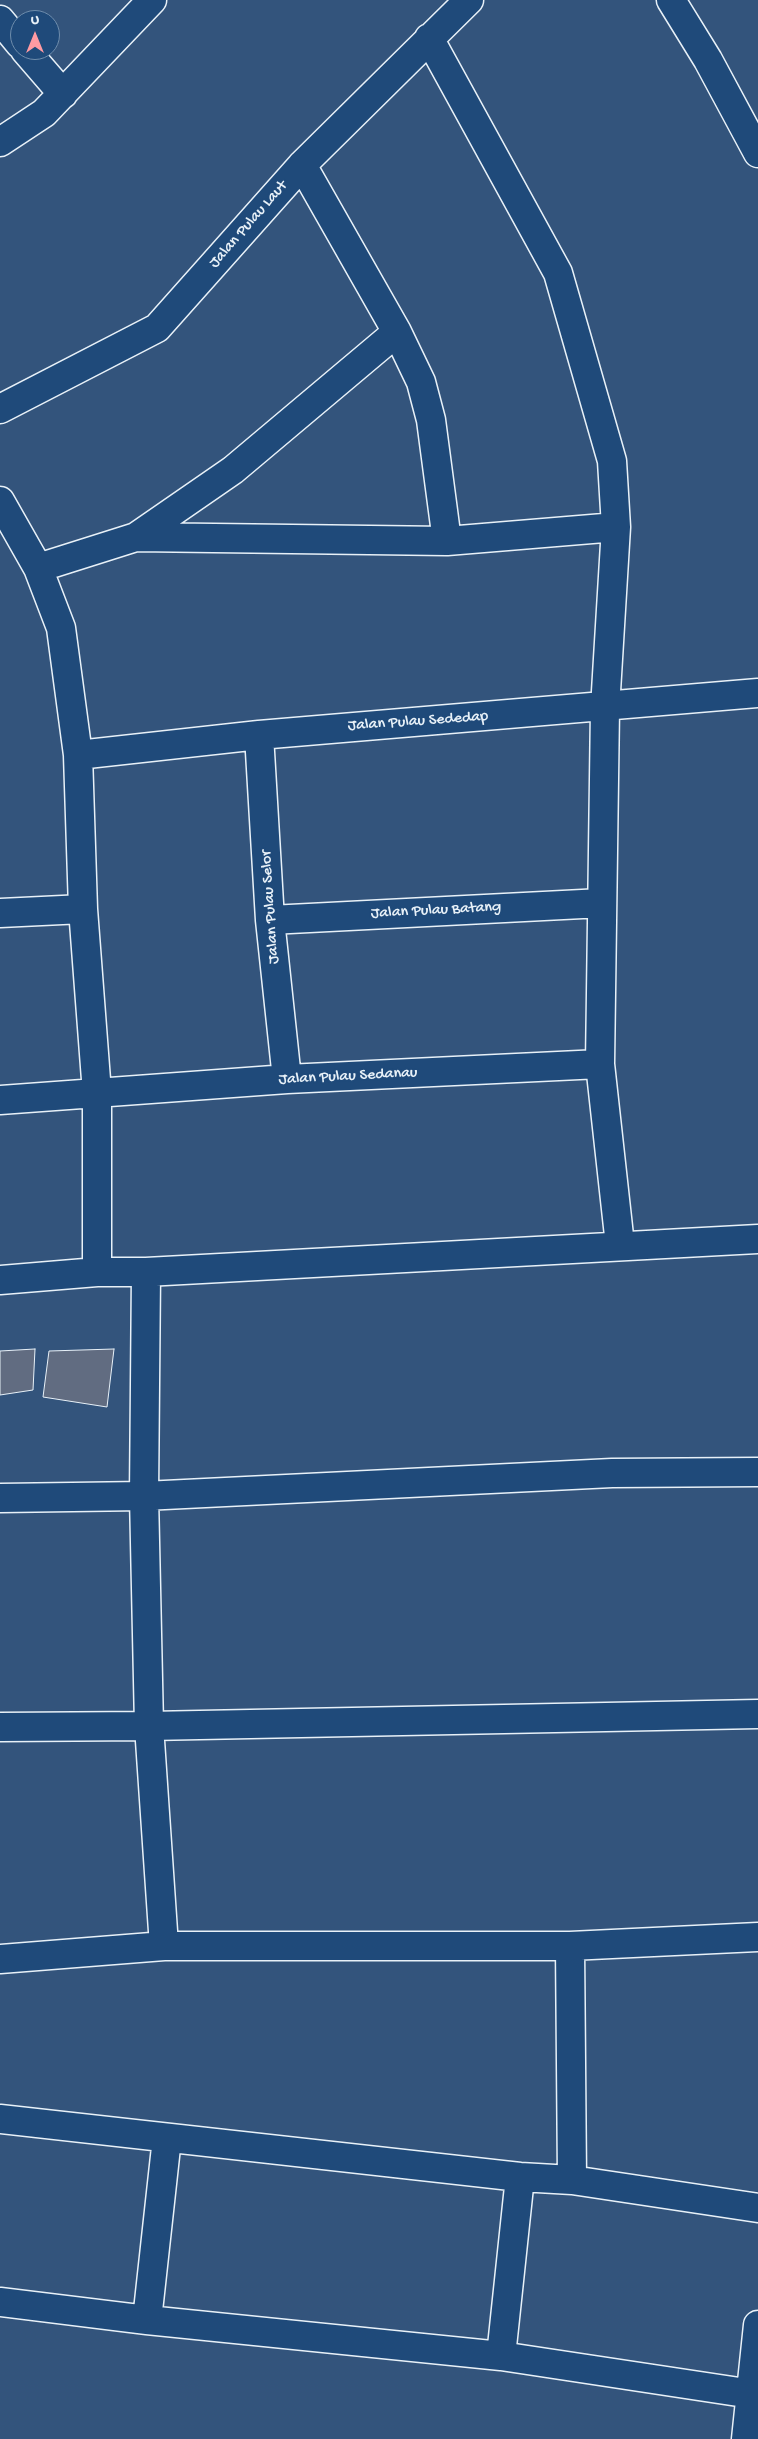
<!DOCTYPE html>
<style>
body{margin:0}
#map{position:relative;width:758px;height:2439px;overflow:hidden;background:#33547c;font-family:"Gochi Hand",sans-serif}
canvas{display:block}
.north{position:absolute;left:10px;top:10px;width:50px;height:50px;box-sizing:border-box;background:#1f4a7a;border:1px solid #6f8dac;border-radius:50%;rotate:0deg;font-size:14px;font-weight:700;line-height:20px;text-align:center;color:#e8f1f8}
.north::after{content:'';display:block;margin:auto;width:18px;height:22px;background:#ff9aa2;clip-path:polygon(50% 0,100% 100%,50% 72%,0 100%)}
</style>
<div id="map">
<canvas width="758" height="2439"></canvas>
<div class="north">U</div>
</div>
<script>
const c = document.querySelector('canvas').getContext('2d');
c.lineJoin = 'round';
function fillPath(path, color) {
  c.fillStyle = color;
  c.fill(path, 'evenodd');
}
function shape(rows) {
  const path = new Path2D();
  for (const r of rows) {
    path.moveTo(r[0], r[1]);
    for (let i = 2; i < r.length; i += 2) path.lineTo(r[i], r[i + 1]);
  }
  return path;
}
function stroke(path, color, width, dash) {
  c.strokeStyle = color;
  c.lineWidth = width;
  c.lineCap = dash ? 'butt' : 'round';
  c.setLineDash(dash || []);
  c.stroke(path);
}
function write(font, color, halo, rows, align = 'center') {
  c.font = font + ' "Gochi Hand",sans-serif';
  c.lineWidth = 4;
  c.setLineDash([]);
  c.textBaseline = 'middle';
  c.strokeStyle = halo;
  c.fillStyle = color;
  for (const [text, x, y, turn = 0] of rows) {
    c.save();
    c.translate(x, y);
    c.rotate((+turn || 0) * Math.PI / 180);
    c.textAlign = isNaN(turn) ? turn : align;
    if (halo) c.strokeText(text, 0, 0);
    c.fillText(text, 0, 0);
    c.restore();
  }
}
const building = shape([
 [35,1349,33,1390,0,1395,0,1351,35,1349],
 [114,1349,107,1407,43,1397,49,1351,114,1349]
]);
fillPath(building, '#616c81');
stroke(building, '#e8f1f8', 1);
const street = shape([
 [671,0,708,60,758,153],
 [0,20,20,44],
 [429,38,558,273,612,461,616,527,605,708,600,1064,620,1245],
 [25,50,63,94],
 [0,142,44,113,152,0],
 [302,165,397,332,421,382,431,420,447,541],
 [0,409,157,328,302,165,469,0],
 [0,501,38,568,61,628,78,755,83,909,97,1093,97,1272],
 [136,537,447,541,616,527],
 [38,568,136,537,233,470,397,332],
 [259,735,270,920,287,1079],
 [78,755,259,735,758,693],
 [0,913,83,909],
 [270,920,602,903],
 [0,1100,287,1079,600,1064],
 [146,1272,144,1496,149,1726,164,1946],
 [0,1280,97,1272,146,1272,758,1239],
 [0,1498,144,1496,612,1473,758,1472],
 [0,1727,149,1726,758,1714],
 [570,1946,572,2180],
 [0,1959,164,1946,570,1946,758,1937],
 [0,2119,520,2177,572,2180,758,2208],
 [0,2302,147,2320,501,2356,758,2395],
 [147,2320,167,2138],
 [501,2356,520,2177],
 [746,2439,758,2325]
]);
stroke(street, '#e8f1f8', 31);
stroke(street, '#1f4a7a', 28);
write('16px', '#e8f1f8', '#1f4a7a', [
 ["Jalan Pulau Laut",249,225,-49],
 ["Jalan Pulau Sededap",418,722,-4],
 ["Jalan Pulau Selor",271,907,-94],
 ["Jalan Pulau Batang",436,911,-3],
 ["Jalan Pulau Sedanau",348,1077,-3]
]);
</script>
